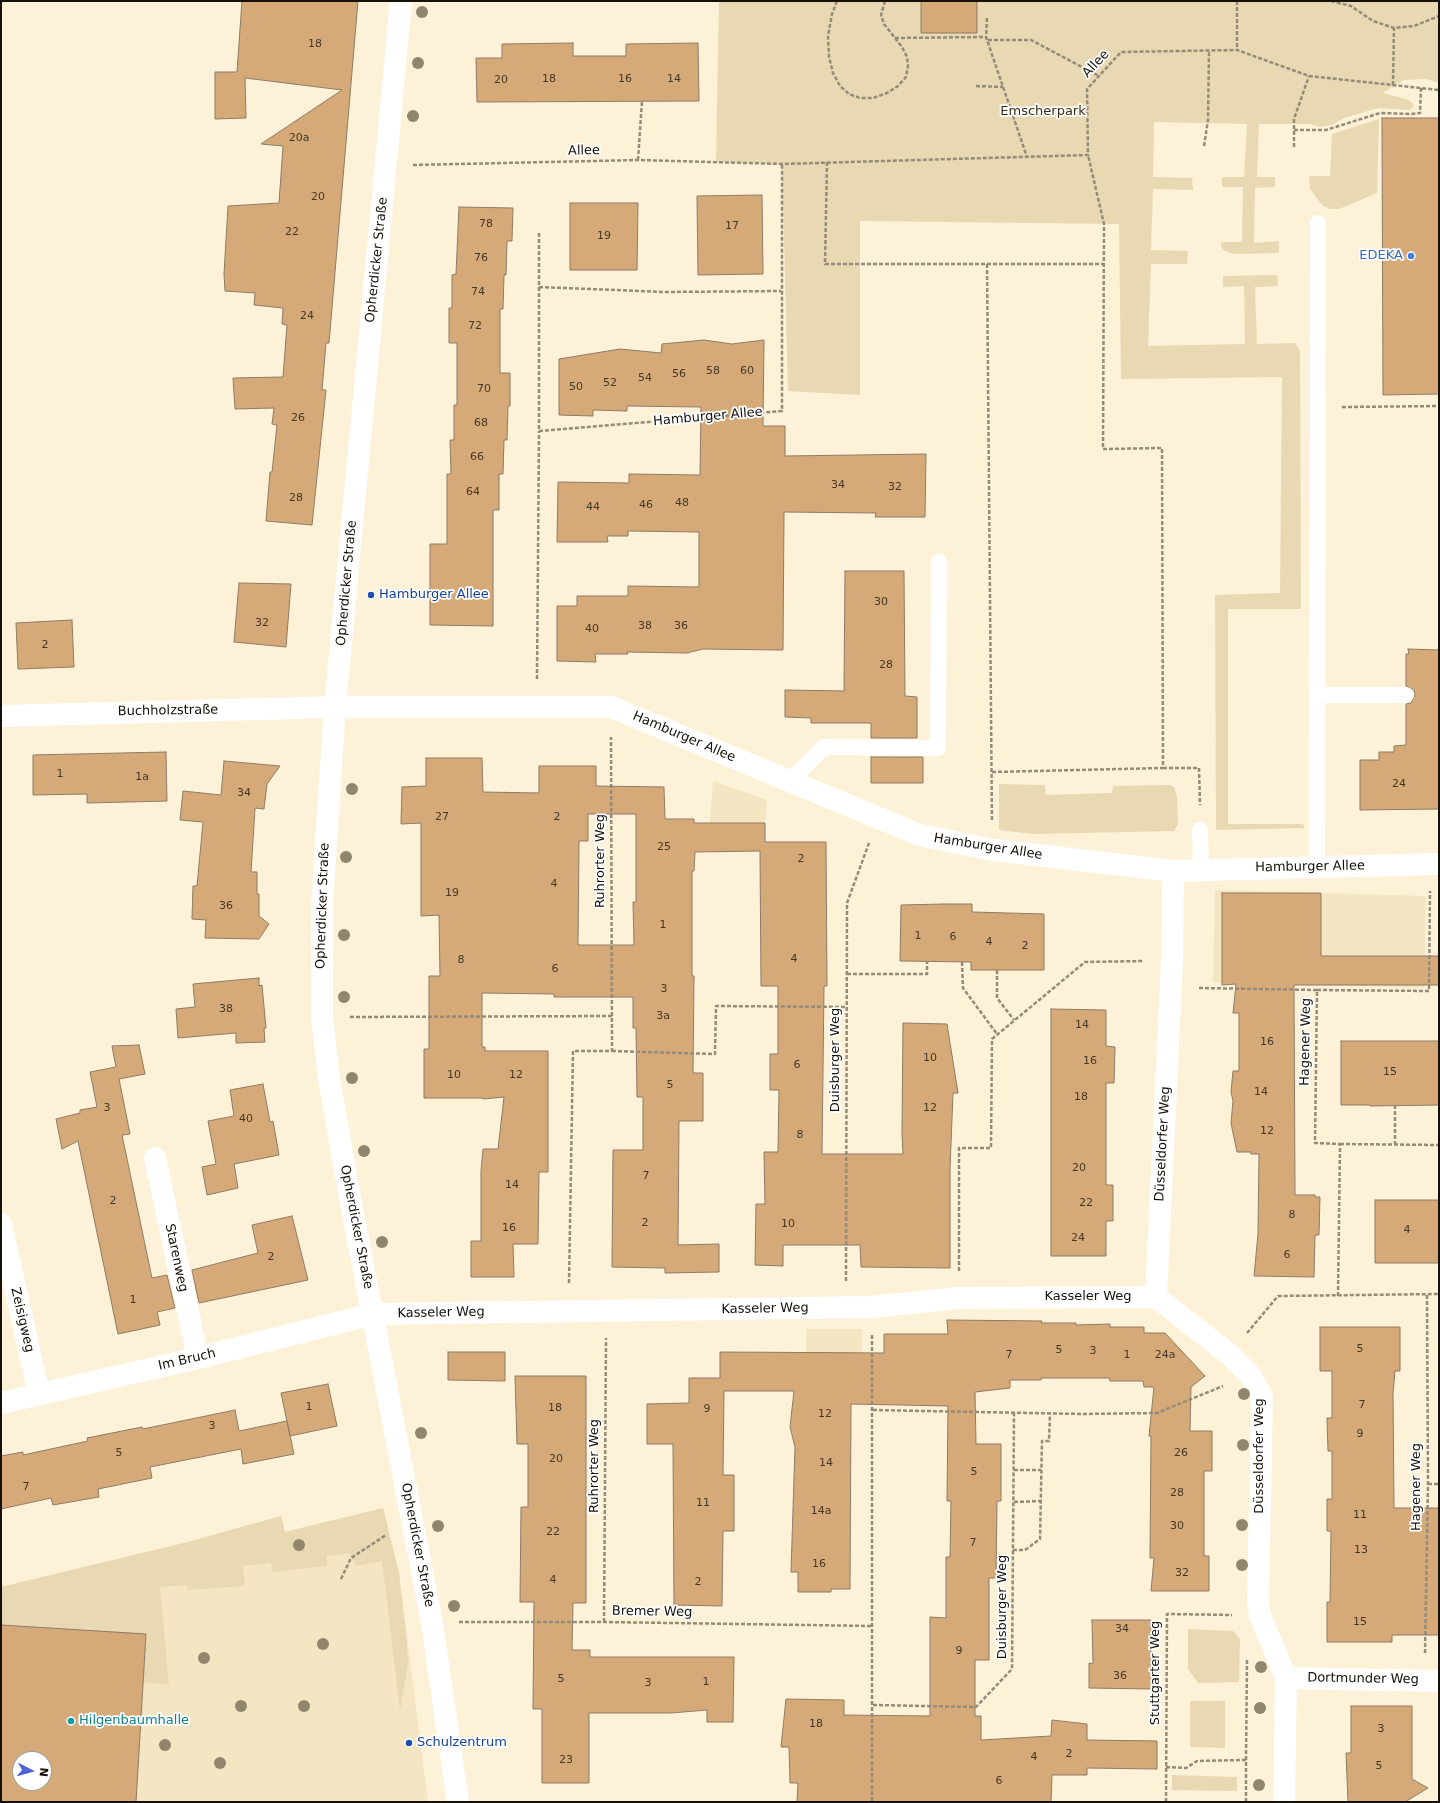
<!DOCTYPE html>
<meta charset="utf-8">
<style>
body{margin:0}
#map{position:relative;width:1440px;height:1803px;overflow:hidden;background:#fdf1d7;font-family:"DejaVu Sans",sans-serif}
canvas{display:block}
.frame{position:absolute;inset:0;border:2px solid #151108;pointer-events:none}
.north{position:absolute;left:12px;top:1751px;width:40px;height:40px;box-sizing:border-box;background:#fff;border:1px solid #a1a09c;border-radius:50%;rotate:96deg;font-size:11px;font-weight:700;line-height:16px;text-align:center;color:#151108}
.north::after{content:'';display:block;margin:auto;width:14px;height:18px;background:#5060d5;clip-path:polygon(50% 0,100% 100%,50% 72%,0 100%)}
</style>
<div id="map">
<canvas width="1440" height="1803"></canvas>
<div class="frame"></div>
<div class="north">N</div>
</div>
<script>
const c = document.querySelector('canvas').getContext('2d');
c.lineJoin = 'round';
function fillPath(path, color) {
  c.fillStyle = color;
  c.fill(path, 'evenodd');
}
function shape(rows) {
  const path = new Path2D();
  for (const r of rows) {
    path.moveTo(r[0], r[1]);
    for (let i = 2; i < r.length; i += 2) path.lineTo(r[i], r[i + 1]);
  }
  return path;
}
function stroke(path, color, width, dash) {
  c.strokeStyle = color;
  c.lineWidth = width;
  c.lineCap = dash ? 'butt' : 'round';
  c.setLineDash(dash || []);
  c.stroke(path);
}
function write(font, color, halo, rows, align = 'center') {
  c.font = font + ' "DejaVu Sans",sans-serif';
  c.lineWidth = 3.5;
  c.setLineDash([]);
  c.textBaseline = 'middle';
  c.strokeStyle = halo;
  c.fillStyle = color;
  for (const [text, x, y, turn = 0] of rows) {
    c.save();
    c.translate(x, y);
    c.rotate((+turn || 0) * Math.PI / 180);
    c.textAlign = isNaN(turn) ? turn : align;
    if (halo) c.strokeText(text, 0, 0);
    c.fillText(text, 0, 0);
    c.restore();
  }
}
fillPath(shape([
 [713,781,767,800,763,852,708,848],
 [1215,890,1426,896,1424,988,1213,982],
 [806,1329,862,1329,862,1389,806,1389],
 [383,1508,399,1573,428,1802,1,1802,1,1587,188,1542,281,1516,285,1532],
 [20,1759,44,1759,44,1783,20,1783]
]), '#f4e5c3');
fillPath(shape([
 [719,1,1439,1,1439,83,1427,79,1404,80,1383,93,1409,100,1413,104,1413,107,1409,110,1378,108,1344,118,1332,125,1320,127,1310,124,1259,124,1257,177,1275,177,1275,187,1255,188,1254,243,1279,241,1279,253,1234,254,1225,251,1221,247,1221,242,1242,242,1243,187,1222,187,1222,177,1244,177,1247,124,1154,122,1153,177,1192,178,1193,190,1153,189,1151,250,1188,251,1187,264,1151,264,1148,346,1245,344,1244,286,1223,287,1223,276,1277,275,1278,286,1255,287,1257,344,1295,343,1300,351,1301,609,1228,609,1228,824,1301,824,1304,825,1304,828,1216,830,1215,595,1280,593,1282,377,1121,379,1119,224,860,221,860,395,788,391,782,164,716,162],
 [1379,119,1377,193,1339,209,1330,209,1323,206,1310,189,1309,176,1330,176,1332,134],
 [999,784,1045,785,1046,795,1112,793,1113,786,1170,785,1174,787,1177,796,1178,824,1174,831,1034,834,999,830],
 [383,1508,399,1573,407,1643,408,1664,400,1710,382,1561,356,1566,349,1553,327,1556,327,1566,272,1572,271,1563,243,1566,245,1586,188,1590,186,1585,160,1587,169,1685,143,1682,146,1634,1,1625,1,1587,188,1542,281,1516,285,1532],
 [1188,1629,1233,1631,1240,1639,1239,1682,1198,1683,1188,1669],
 [1190,1701,1225,1701,1225,1748,1190,1747],
 [1172,1775,1237,1777,1237,1791,1172,1790]
]), '#e9d9b3');
const building = shape([
 [242,1,358,1,329,343,326,343,322,390,326,390,312,525,266,521,270,472,272,472,277,425,272,424,274,408,235,409,233,378,283,377,287,325,282,324,283,308,254,305,255,293,225,291,224,274,228,206,279,203,283,146,261,144,342,90,245,78,246,118,215,119,215,72,237,72,242,1],
 [921,1,977,1,977,33,921,33,921,1],
 [573,43,573,56,626,56,626,44,698,43,699,101,477,102,476,58,502,58,502,44,573,43],
 [1382,118,1439,118,1439,394,1383,395,1382,118],
 [762,195,763,274,698,275,697,196,762,195],
 [570,203,638,203,637,270,570,270,570,203],
 [459,207,513,208,512,241,507,241,506,275,504,275,503,309,500,309,500,373,510,373,510,406,508,406,507,440,504,440,503,474,499,474,499,510,493,510,493,626,430,625,430,544,447,544,447,474,451,474,450,440,454,440,454,405,457,405,457,343,449,343,449,308,452,308,452,275,456,274,459,207],
 [704,340,732,344,764,340,763,426,785,426,785,456,926,454,925,517,875,517,876,513,784,512,783,650,703,649,687,653,627,652,628,654,595,654,596,662,557,661,557,606,577,606,577,596,628,596,628,586,699,587,699,532,628,531,628,536,607,536,608,542,557,542,558,482,629,483,629,474,700,475,701,407,627,406,627,411,593,410,593,416,559,415,559,359,620,349,661,353,662,344,704,340],
 [845,571,904,571,905,696,917,697,917,738,871,738,871,723,811,723,811,718,785,717,785,690,844,691,845,571],
 [239,583,291,584,286,647,234,642,239,583],
 [72,620,74,667,18,669,16,623,72,620],
 [1408,649,1439,650,1439,809,1360,810,1360,760,1379,760,1379,752,1394,752,1394,746,1406,745,1406,704,1411,703,1415,695,1414,690,1406,686,1406,654,1409,654,1408,649],
 [166,752,167,801,87,803,87,794,33,795,33,755,166,752],
 [871,757,923,757,923,783,871,783,871,757],
 [426,758,482,758,483,792,539,793,539,766,596,766,596,786,664,787,665,819,694,819,694,823,765,823,765,842,826,842,827,986,824,986,822,1154,903,1154,902,1134,903,1023,947,1024,958,1093,953,1093,950,1169,950,1268,861,1267,860,1245,783,1245,783,1266,755,1265,756,1204,765,1204,764,1152,778,1152,779,1090,770,1090,770,1054,778,1054,778,986,761,986,760,851,695,852,694,871,692,871,692,976,694,976,693,1073,703,1073,703,1121,679,1121,678,1245,719,1244,719,1272,665,1273,665,1268,612,1267,613,1150,643,1150,643,1097,637,1097,636,1028,633,1028,633,997,554,997,554,994,482,993,482,1047,485,1047,485,1051,548,1051,548,1172,539,1172,538,1244,513,1244,514,1277,471,1277,471,1241,481,1241,481,1171,483,1149,498,1149,504,1097,483,1099,483,1098,424,1098,424,1049,429,1049,429,976,440,976,439,915,421,916,421,823,401,824,402,787,426,786,426,758],
 [588,814,636,814,636,902,633,902,634,945,578,945,579,841,588,841,588,814],
 [224,761,280,766,267,784,264,809,255,808,251,872,257,872,257,894,259,894,259,916,269,924,259,939,205,938,206,920,192,919,193,886,197,886,203,822,180,820,183,791,221,795,224,761],
 [1222,893,1321,893,1321,956,1439,956,1439,985,1294,985,1295,1195,1315,1195,1315,1197,1320,1197,1319,1235,1315,1235,1314,1277,1254,1276,1258,1234,1259,1154,1251,1154,1251,1152,1237,1152,1231,1123,1233,1101,1231,1092,1233,1071,1239,1071,1239,1013,1233,1013,1236,984,1222,985,1222,893],
 [944,904,972,904,972,912,1044,914,1044,970,971,970,971,962,900,961,901,905,944,904],
 [259,978,259,986,262,985,266,1028,264,1029,265,1042,236,1043,236,1033,178,1038,176,1009,195,1007,193,984,259,978],
 [1051,1009,1106,1010,1106,1046,1115,1047,1114,1083,1106,1083,1106,1185,1113,1185,1113,1221,1106,1221,1106,1256,1051,1256,1051,1009],
 [1341,1041,1439,1041,1439,1105,1370,1106,1369,1105,1341,1105,1341,1041],
 [139,1045,145,1074,119,1079,130,1134,122,1135,152,1278,167,1275,175,1308,157,1312,160,1325,118,1334,78,1141,62,1149,56,1119,80,1113,80,1110,97,1107,90,1072,116,1067,112,1046,139,1045],
 [263,1084,270,1122,273,1121,279,1155,234,1164,238,1188,207,1195,202,1167,216,1164,208,1121,234,1116,230,1090,263,1084],
 [1375,1200,1439,1200,1439,1263,1375,1263,1375,1200],
 [292,1216,308,1280,199,1303,192,1270,258,1253,252,1225,292,1216],
 [947,1320,1042,1321,1041,1323,1076,1323,1076,1325,1110,1324,1110,1327,1144,1327,1144,1333,1165,1333,1205,1376,1191,1387,1190,1431,1212,1431,1212,1471,1204,1471,1204,1556,1209,1556,1209,1591,1151,1591,1154,1558,1150,1558,1151,1436,1149,1436,1154,1387,1144,1387,1143,1381,1110,1381,1109,1378,1041,1378,1041,1380,1010,1380,1010,1388,975,1392,976,1444,1001,1444,1001,1501,997,1501,996,1578,989,1578,989,1660,975,1660,975,1716,981,1716,981,1740,1051,1736,1052,1720,1087,1724,1087,1740,1157,1741,1157,1769,1087,1768,1087,1775,1052,1775,1051,1802,797,1802,798,1783,790,1783,789,1747,781,1747,786,1699,844,1700,844,1715,930,1716,930,1617,946,1618,946,1557,950,1557,951,1501,947,1501,948,1406,851,1404,850,1589,831,1589,831,1592,798,1592,798,1572,791,1572,795,1447,790,1427,794,1391,724,1391,723,1475,734,1475,734,1531,723,1531,722,1606,674,1605,673,1444,647,1444,647,1404,689,1403,689,1378,720,1378,720,1352,884,1353,884,1334,948,1334,947,1320],
 [1320,1327,1400,1327,1400,1371,1395,1371,1393,1393,1394,1508,1439,1508,1439,1635,1392,1635,1392,1642,1327,1642,1327,1602,1330,1602,1331,1531,1327,1531,1327,1499,1332,1499,1332,1451,1328,1451,1327,1418,1332,1418,1332,1371,1320,1371,1320,1327],
 [448,1352,505,1352,505,1381,448,1380,448,1352],
 [515,1376,586,1376,586,1603,573,1603,572,1650,590,1650,590,1657,734,1657,733,1722,707,1722,707,1710,671,1713,589,1713,589,1783,542,1783,542,1709,533,1709,534,1602,520,1602,521,1507,528,1507,528,1444,517,1444,515,1376],
 [328,1384,337,1426,290,1436,281,1393,328,1384],
 [235,1410,239,1431,287,1421,294,1454,243,1464,241,1449,150,1467,152,1478,98,1489,99,1497,53,1505,51,1498,1,1509,1,1456,23,1452,23,1455,88,1441,87,1438,142,1427,143,1429,235,1410],
 [1092,1620,1151,1620,1151,1689,1089,1688,1089,1663,1093,1664,1092,1620],
 [1,1625,146,1634,136,1802,1,1802,1,1625],
 [20,1759,44,1759,44,1783,20,1783,20,1759],
 [1351,1706,1412,1706,1412,1779,1428,1788,1405,1802,1348,1802,1346,1753,1351,1753,1351,1706]
]);
fillPath(building, '#d6aa78');
stroke(building, '#8d7b67', 1);
stroke(shape([
 [837,1,832,14,828,36,829,57,833,73,840,86,849,94,860,98,873,98,887,93,898,86,906,77,908,66,907,57,902,47,884,24,881,15,885,1],
 [1237,1,1237,50],
 [1331,1,1351,6,1373,21,1394,28,1414,26,1439,16],
 [987,18,986,37,1027,157],
 [895,38,986,37],
 [988,40,1031,40,1099,76],
 [1393,85,1394,28],
 [976,86,1003,87],
 [1294,130,1326,130,1380,113,1411,114,1420,113,1421,88],
 [1204,146,1208,120,1209,51],
 [1294,147,1294,119,1309,76],
 [638,160,642,101],
 [827,162,825,264,1104,264],
 [413,165,638,160,782,164,1088,155,1087,89,1121,52,1237,50,1309,76,1439,90],
 [539,233,539,431,782,411,782,164],
 [987,264,992,822],
 [539,287,665,292,781,291],
 [1342,407,1439,406],
 [537,679,539,431],
 [1163,768,1199,768,1200,805],
 [992,772,1163,768,1162,448,1103,449,1104,224,1088,155],
 [962,962,963,988,997,1034],
 [997,970,997,998,1014,1020],
 [847,974,927,974,927,961],
 [1199,988,1317,990,1315,1143,1340,1144,1338,1296],
 [1317,990,1429,991,1430,891],
 [350,1017,612,1016],
 [612,1051,715,1054,716,1006,847,1007],
 [1395,1105,1395,1144],
 [1340,1144,1439,1145],
 [959,1271,959,1148,991,1148,992,1039,1085,962,1144,961],
 [846,1281,847,903,869,843],
 [569,1283,573,1051,612,1051,611,737],
 [1247,1333,1278,1296,1439,1294],
 [872,1335,872,1802],
 [873,1410,1082,1414,1157,1413,1223,1386],
 [1014,1470,1041,1470],
 [1428,1484,1439,1484],
 [1014,1502,1041,1501],
 [1013,1550,1025,1550,1040,1539,1042,1441,1049,1441,1050,1413],
 [341,1579,351,1558,386,1535],
 [459,1622,604,1622,873,1626],
 [604,1622,606,1338],
 [1425,1653,1428,1484,1427,1294],
 [873,1705,976,1707,1012,1669,1014,1413],
 [1246,1760,1247,1660],
 [1166,1767,1186,1768,1197,1761,1246,1760,1246,1802],
 [1166,1802,1167,1614,1232,1615]
]), '#948b79', 2.5, [4, 2]);
stroke(shape([
 [1317,695,1406,695],
 [790,781,824,747,938,748,939,562],
 [1200,830,1201,870],
 [1317,867,1318,223]
]), '#fff', 16);
stroke(shape([
 [401,1,335,707,322,903,322,1017,329,1079,350,1198,432,1623,458,1802],
 [1,716,335,707,611,707,920,835,993,850,1173,871,1439,864],
 [1173,871,1172,961,1156,1297,1229,1354,1250,1375,1262,1397,1258,1600,1260,1615,1286,1678,1284,1802],
 [155,1158,198,1358],
 [1,1224,39,1394],
 [1,1403,198,1358,373,1314,871,1307,959,1298,1156,1297],
 [1286,1678,1439,1681]
]), '#fff', 22);
c.fillStyle = '#91856b';
for (const [x, y] of [
 [422,12],
 [418,63],
 [413,116],
 [352,789],
 [346,857],
 [344,935],
 [344,997],
 [352,1078],
 [364,1151],
 [382,1242],
 [1244,1394],
 [421,1433],
 [1243,1445],
 [1242,1525],
 [438,1526],
 [299,1545],
 [1242,1565],
 [454,1606],
 [323,1644],
 [204,1658],
 [1261,1667],
 [241,1706],
 [304,1706],
 [1260,1708],
 [165,1745],
 [220,1763],
 [1259,1785]
]) {
  c.beginPath();
  c.arc(x, y, 6, 0, 2 * Math.PI);
  c.fill();
}
for (const [x, y, r, color] of [
 [1411,256,4,"#3f7fe0"],
 [371,595,4,"#1a4fb4"],
 [71,1721,4,"#0f9aa8"],
 [409,1743,4,"#1a4fb4"]
]) {
  const dot = new Path2D();
  dot.arc(x, y, r, 0, 2 * Math.PI);
  c.fillStyle = color;
  c.fill(dot);
  stroke(dot, '#fff', 1.5);
}
write('11px', '#453724', null, [
 ["18",315,44],
 ["18",549,79],
 ["16",625,79],
 ["14",674,79],
 ["20",501,80],
 ["20a",299,138],
 ["20",318,197],
 ["78",486,224],
 ["17",732,226],
 ["22",292,232],
 ["19",604,236],
 ["76",481,258],
 ["74",478,292],
 ["24",307,316],
 ["72",475,326],
 ["58",713,371],
 ["60",747,371],
 ["56",679,374],
 ["54",645,378],
 ["52",610,383],
 ["50",576,387],
 ["70",484,389],
 ["26",298,418],
 ["68",481,423],
 ["66",477,457],
 ["34",838,485],
 ["32",895,487],
 ["64",473,492],
 ["28",296,498],
 ["48",682,503],
 ["46",646,505],
 ["44",593,507],
 ["30",881,602],
 ["32",262,623],
 ["38",645,626],
 ["36",681,626],
 ["40",592,629],
 ["2",45,645],
 ["28",886,665],
 ["1",60,774],
 ["1a",142,777],
 ["24",1399,784],
 ["34",244,793],
 ["27",442,817],
 ["2",557,817],
 ["25",664,847],
 ["2",801,859],
 ["4",554,884],
 ["19",452,893],
 ["36",226,906],
 ["1",663,925],
 ["1",918,936],
 ["6",953,937],
 ["4",989,942],
 ["2",1025,946],
 ["4",794,959],
 ["8",461,960],
 ["6",555,969],
 ["3",664,989],
 ["38",226,1009],
 ["3a",663,1016],
 ["14",1082,1025],
 ["16",1267,1042],
 ["10",930,1058],
 ["16",1090,1061],
 ["6",797,1065],
 ["15",1390,1072],
 ["10",454,1075],
 ["12",516,1075],
 ["5",670,1085],
 ["14",1261,1092],
 ["18",1081,1097],
 ["3",107,1108],
 ["12",930,1108],
 ["40",246,1119],
 ["12",1267,1131],
 ["8",800,1135],
 ["20",1079,1168],
 ["7",646,1176],
 ["14",512,1185],
 ["2",113,1201],
 ["22",1086,1203],
 ["8",1292,1215],
 ["2",645,1223],
 ["10",788,1224],
 ["16",509,1228],
 ["4",1407,1230],
 ["24",1078,1238],
 ["6",1287,1255],
 ["2",271,1257],
 ["1",133,1300],
 ["5",1360,1349],
 ["5",1059,1350],
 ["3",1093,1351],
 ["7",1009,1355],
 ["1",1127,1355],
 ["24a",1165,1355],
 ["7",1362,1405],
 ["1",309,1407],
 ["18",555,1408],
 ["9",707,1409],
 ["12",825,1414],
 ["3",212,1426],
 ["9",1360,1434],
 ["5",119,1453],
 ["26",1181,1453],
 ["20",556,1459],
 ["14",826,1463],
 ["5",974,1472],
 ["7",26,1487],
 ["28",1177,1493],
 ["11",703,1503],
 ["14a",821,1511],
 ["11",1360,1515],
 ["30",1177,1526],
 ["22",553,1532],
 ["7",973,1543],
 ["13",1361,1550],
 ["16",819,1564],
 ["32",1182,1573],
 ["4",553,1580],
 ["2",698,1582],
 ["15",1360,1622],
 ["34",1122,1629],
 ["9",959,1651],
 ["36",1120,1676],
 ["5",561,1679],
 ["1",706,1682],
 ["3",648,1683],
 ["18",816,1724],
 ["3",1381,1729],
 ["2",1069,1754],
 ["4",1034,1757],
 ["23",566,1760],
 ["5",1379,1766],
 ["6",999,1781]
]);
write('13px', '#151108', '#fff', [
 ["Allee",1096,64,-47],
 ["Allee",584,151,-1],
 ["Opherdicker Straße",377,260,-84],
 ["Hamburger Allee",708,417,-5],
 ["Opherdicker Straße",347,583,-85],
 ["Buchholzstraße",168,711,-1],
 ["Hamburger Allee",684,737,23],
 ["Hamburger Allee",988,847,9],
 ["Ruhrorter Weg",601,861,-90],
 ["Hamburger Allee",1310,867,-1],
 ["Opherdicker Straße",323,906,-88],
 ["Hagener Weg",1306,1042,-89],
 ["Duisburger Weg",836,1060,-90],
 ["Düsseldorfer Weg",1163,1144,-87],
 ["Opherdicker Straße",356,1227,79],
 ["Starenweg",176,1258,78],
 ["Kasseler Weg",1088,1297],
 ["Kasseler Weg",765,1309,-1],
 ["Kasseler Weg",441,1313,-1],
 ["Zeisigweg",22,1320,77],
 ["Im Bruch",187,1360,-13],
 ["Düsseldorfer Weg",1260,1456,-90],
 ["Ruhrorter Weg",595,1466,-90],
 ["Hagener Weg",1417,1487,-90],
 ["Opherdicker Straße",417,1545,79],
 ["Duisburger Weg",1003,1607,-90],
 ["Bremer Weg",652,1612,1],
 ["Stuttgarter Weg",1156,1673,-90],
 ["Dortmunder Weg",1363,1679,1]
]);
write('13px', '#392d12', '#fff', [
 ["Emscherpark",1043,112]
]);
write('13px', '#366cbe', '#fff', [
 ["EDEKA",1403,256]
], 'right');
write('13px', '#164399', '#fff', [
 ["Hamburger Allee",379,595],
 ["Schulzentrum",417,1743]
], 'left');
write('13px', '#0d838f', '#fff', [
 ["Hilgenbaumhalle",79,1721]
], 'left');
</script>
